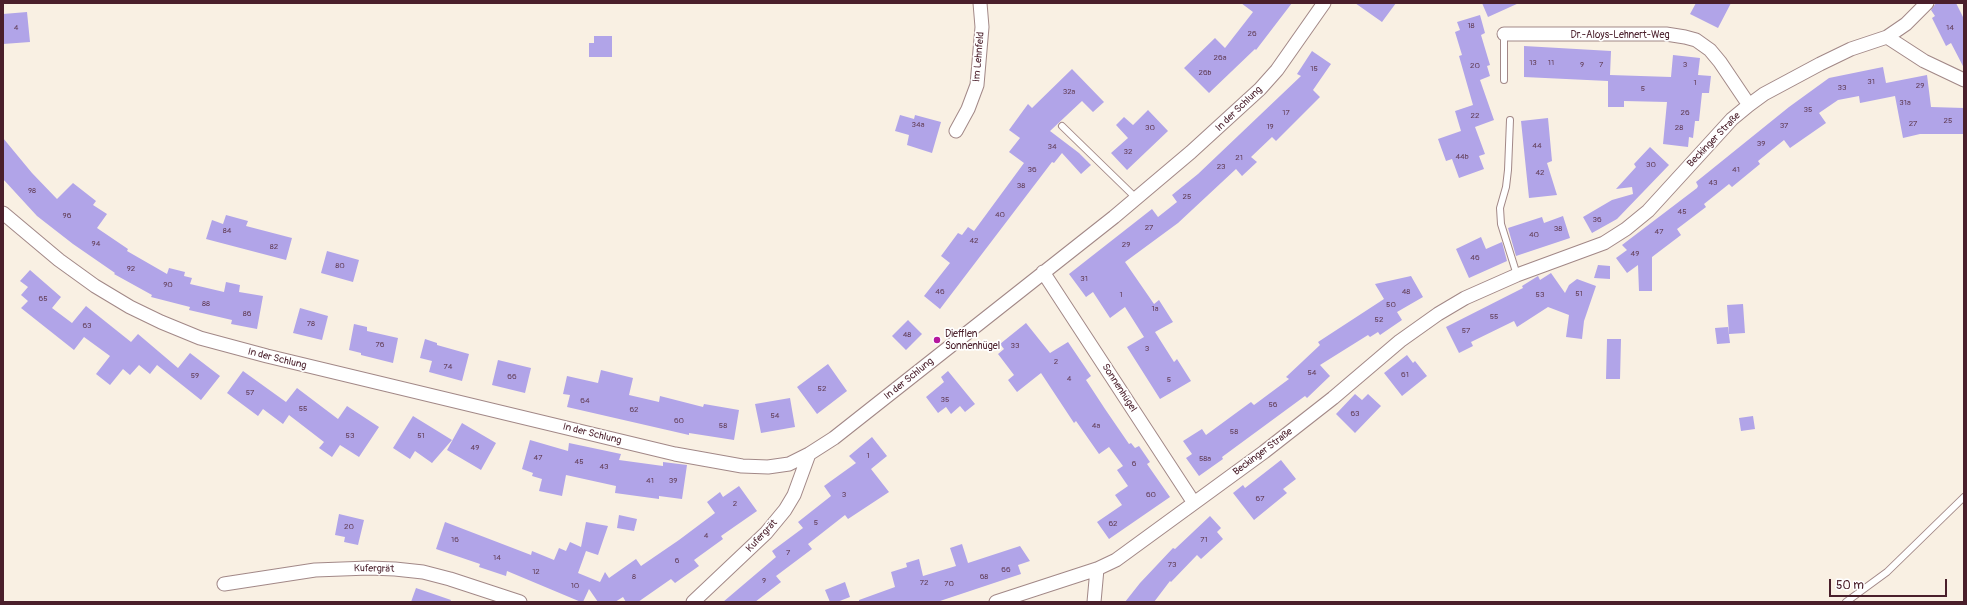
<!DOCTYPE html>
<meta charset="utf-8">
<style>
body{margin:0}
#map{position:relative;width:1967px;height:605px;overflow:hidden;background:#f9f0e3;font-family:Pangolin,sans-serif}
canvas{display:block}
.frame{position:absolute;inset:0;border:4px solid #4a1f2b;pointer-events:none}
.scale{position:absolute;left:1829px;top:579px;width:118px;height:18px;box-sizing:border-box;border:2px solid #4a1f2b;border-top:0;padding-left:5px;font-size:12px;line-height:14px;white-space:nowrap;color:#4a1f2b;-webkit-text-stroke:3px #fff;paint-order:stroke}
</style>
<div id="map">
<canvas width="1967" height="605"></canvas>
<div class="frame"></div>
<div class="scale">50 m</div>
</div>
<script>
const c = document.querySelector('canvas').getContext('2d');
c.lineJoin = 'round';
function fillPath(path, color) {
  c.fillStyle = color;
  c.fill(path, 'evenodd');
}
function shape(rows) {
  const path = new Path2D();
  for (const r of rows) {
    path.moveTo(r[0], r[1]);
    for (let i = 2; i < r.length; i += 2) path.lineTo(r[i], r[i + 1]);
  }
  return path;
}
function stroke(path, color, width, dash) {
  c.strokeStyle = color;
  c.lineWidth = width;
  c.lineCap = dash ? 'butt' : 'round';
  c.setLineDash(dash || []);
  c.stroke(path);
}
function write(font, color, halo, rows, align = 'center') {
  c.font = font + ' Pangolin,sans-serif';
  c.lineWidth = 3.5;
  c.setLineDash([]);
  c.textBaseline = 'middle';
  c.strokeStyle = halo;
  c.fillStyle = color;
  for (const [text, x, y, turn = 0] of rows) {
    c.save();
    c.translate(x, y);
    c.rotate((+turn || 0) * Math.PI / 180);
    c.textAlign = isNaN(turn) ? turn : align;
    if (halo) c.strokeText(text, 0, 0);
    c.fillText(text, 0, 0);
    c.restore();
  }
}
fillPath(shape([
 [1241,3,1292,3,1256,50,1255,49,1209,93,1184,68,1215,38,1225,48,1253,12],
 [1355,3,1396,3,1382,22],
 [1482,3,1519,3,1488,17],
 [1696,3,1731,3,1718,28,1690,14],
 [1936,3,1956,3,1964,19,1964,68,1951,43,1946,46,1932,18,1935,16,1931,10],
 [27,12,30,42,3,44,3,14],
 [1480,15,1485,33,1481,35,1490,65,1487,66,1490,76,1480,80,1494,120,1475,127,1485,154,1479,156,1484,169,1459,178,1452,159,1446,161,1438,139,1461,131,1455,111,1473,105,1459,56,1462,55,1455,32,1460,30,1457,22],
 [594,36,612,36,612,57,589,57,589,43,594,43],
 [1524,46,1611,51,1610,75,1671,77,1673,55,1700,58,1698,75,1711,76,1709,93,1702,93,1699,121,1695,121,1693,138,1689,137,1688,147,1663,144,1667,102,1624,101,1624,107,1608,107,1608,81,1524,77],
 [1312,51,1331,64,1313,90,1320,97,1276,141,1272,137,1251,157,1257,162,1242,176,1236,169,1178,223,1125,262,1154,304,1159,300,1173,322,1155,332,1174,362,1177,359,1191,381,1160,399,1127,347,1144,337,1125,307,1110,318,1093,292,1086,297,1069,274,1152,209,1158,217,1177,202,1172,195,1198,174,1301,76,1297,74],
 [1883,67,1886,83,1927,75,1931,107,1964,108,1964,134,1920,134,1903,138,1895,96,1860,103,1859,96,1838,100,1819,113,1826,123,1790,148,1784,140,1758,161,1760,164,1732,187,1729,184,1704,204,1706,207,1677,229,1681,235,1652,257,1652,291,1639,291,1638,265,1627,273,1616,258,1627,250,1622,245,1697,188,1698,186,1696,182,1789,107,1829,78],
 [1072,69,1104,102,1093,112,1082,101,1050,131,1079,153,1091,165,1081,174,1062,153,1054,163,1052,162,940,309,924,296,950,263,941,256,958,233,962,235,968,227,974,231,1024,163,1009,152,1020,138,1009,130,1028,104,1032,108],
 [1148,110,1168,131,1127,170,1111,153,1128,138,1116,125,1124,117,1133,125],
 [900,115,914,119,915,115,941,122,932,153,907,145,909,135,895,131],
 [1548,118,1552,161,1547,163,1557,195,1529,198,1521,121],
 [3,138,32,173,57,199,73,183,96,201,93,205,107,214,97,228,128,249,127,251,167,274,169,268,185,272,184,276,192,278,190,284,224,292,226,282,240,285,239,292,263,296,257,329,231,324,232,320,189,310,190,307,151,297,152,295,114,274,115,273,73,244,37,216,3,179],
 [1650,147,1669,165,1617,219,1592,233,1583,217,1612,200,1633,194,1632,187,1616,189,1636,167,1634,164],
 [226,215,248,221,246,226,292,238,286,260,206,239,212,220,223,224],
 [1563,216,1570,238,1516,256,1508,228,1542,217,1544,223],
 [1481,237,1486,249,1502,242,1507,261,1469,278,1456,249],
 [327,251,359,260,353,282,321,273],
 [1598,265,1610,266,1610,279,1594,278],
 [30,270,61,297,52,308,72,323,86,306,131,342,138,334,178,368,190,353,220,376,201,400,157,365,150,374,139,365,130,375,123,369,110,385,96,374,110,356,84,337,74,350,21,308,28,301,21,295,28,287,20,281],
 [1551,273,1565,293,1569,285,1577,279,1596,286,1584,321,1582,339,1566,337,1569,315,1548,307,1517,327,1514,321,1471,342,1473,346,1459,353,1446,327,1523,288,1522,286,1538,276,1540,280],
 [1411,276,1423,297,1397,312,1402,320,1380,335,1378,332,1370,337,1368,335,1320,365,1330,376,1307,398,1305,396,1222,457,1223,459,1199,476,1186,458,1192,454,1183,441,1202,429,1206,435,1251,402,1254,405,1289,379,1286,377,1320,345,1318,342,1384,299,1375,284],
 [1743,304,1745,333,1729,334,1727,305],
 [300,308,328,316,322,340,293,333],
 [908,320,922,334,906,350,892,336],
 [1026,323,1050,353,1068,342,1091,376,1086,380,1105,409,1129,444,1131,443,1135,448,1139,446,1150,462,1147,464,1170,497,1109,539,1097,522,1122,505,1115,495,1128,486,1117,470,1123,466,1109,447,1099,454,1076,421,1074,423,1041,373,1017,392,1008,380,1014,375,998,354,1004,349,1000,344],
 [354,324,367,327,367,331,398,338,393,363,361,355,361,353,349,350],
 [1728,327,1730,343,1717,344,1715,328],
 [425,339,437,343,437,345,469,354,462,381,429,372,432,361,420,358],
 [1607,339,1621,339,1620,379,1606,379],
 [1407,355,1413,363,1415,361,1427,376,1402,396,1384,373],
 [498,360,531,368,525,393,492,385],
 [828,364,847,391,817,414,797,387],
 [601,370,633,378,629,395,659,402,660,396,703,407,704,404,739,410,734,440,689,433,689,435,567,407,570,395,563,394,567,376,598,383],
 [243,371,286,402,297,388,338,419,347,406,379,427,359,457,340,445,332,457,319,448,324,442,289,415,283,424,263,409,258,416,227,393],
 [948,371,975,404,965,412,960,406,951,414,946,407,938,413,926,397,944,382,941,377],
 [1355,394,1362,400,1368,394,1381,406,1355,433,1336,414],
 [790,398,795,427,761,433,755,404],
 [413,416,452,440,432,463,415,451,410,459,393,448],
 [1753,416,1755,429,1741,431,1739,418],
 [462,423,496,443,481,470,447,450],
 [872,437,887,456,871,469,889,492,848,519,845,515,808,544,812,549,776,576,781,582,755,602,723,602,776,557,772,551,803,528,798,522,831,496,824,486,856,463,849,456],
 [530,440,568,451,569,443,621,454,619,460,663,466,663,462,687,465,682,499,659,496,659,499,615,493,616,486,566,475,562,496,539,491,542,479,532,476,533,473,522,469],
 [1281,460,1296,479,1283,489,1287,493,1254,520,1233,493,1243,485,1245,488],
 [739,486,757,511,721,536,723,539,694,560,699,566,675,583,671,579,638,602,626,602,623,597,615,602,598,602,589,589,583,602,581,602,507,571,506,576,479,567,480,564,436,549,445,522,531,555,532,551,554,560,559,548,566,551,570,542,581,547,586,522,608,526,598,555,586,551,578,573,600,582,605,572,609,578,636,559,641,566,679,540,715,513,707,502,720,492,723,497],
 [339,514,364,520,358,545,344,542,345,537,335,535],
 [619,515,637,519,634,531,617,528],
 [1210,516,1221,528,1217,532,1223,539,1201,559,1197,555,1171,582,1170,581,1154,602,1125,602,1140,583,1173,548,1175,549],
 [962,544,968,563,1020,546,1030,561,1018,565,1021,574,937,602,859,602,859,600,895,587,891,572,907,567,906,563,919,559,923,576,956,566,950,548],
 [845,582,850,597,837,602,830,602,825,590],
 [416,588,451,600,450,602,411,602]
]), '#b1a4e8');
const lane = shape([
 [1504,80,1504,34],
 [1510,120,1508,170,1506,187,1500,208,1501,224,1517,275],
 [1062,126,1136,198],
 [1846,602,1887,572,1964,497]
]);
const street = shape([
 [1504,34,1666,34,1685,37,1696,40,1710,50,1720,62,1749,105],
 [1887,37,1924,61,1964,80],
 [956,131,968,109,977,85,982,27,980,3],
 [3,213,59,260,95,286,130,307,161,322,200,338,267,356,675,454,742,466,768,467,789,464,809,454,834,438,1114,217,1191,152,1260,89,1277,70,1324,3],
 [1043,272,1194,503],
 [224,584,315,570,369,568,395,569,423,572,450,579,520,602],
 [693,602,766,533,785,510,794,495,809,454],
 [996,602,1097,569,1116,560,1264,452,1333,398,1400,341,1438,314,1465,298,1517,275,1604,243,1626,229,1648,211,1732,119,1749,105,1764,94,1820,64,1851,49,1887,37,1906,24,1927,3],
 [1094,602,1097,569]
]);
stroke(lane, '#a28887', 8);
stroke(street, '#a28887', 15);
stroke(lane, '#fff', 6);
stroke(street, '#fff', 13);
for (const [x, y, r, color] of [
 [937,340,4,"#b5179e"]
]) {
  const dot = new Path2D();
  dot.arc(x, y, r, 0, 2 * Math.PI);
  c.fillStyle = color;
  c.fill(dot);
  stroke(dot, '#fff', 1.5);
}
write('8px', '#64405a', null, [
 ["18",1471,26],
 ["4",16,28],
 ["14",1950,28],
 ["26",1252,34],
 ["26a",1220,58],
 ["13",1533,63],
 ["11",1551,63],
 ["9",1582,65],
 ["7",1601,65],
 ["3",1685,65],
 ["20",1475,66],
 ["15",1314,69],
 ["26b",1205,73],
 ["31",1871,82],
 ["1",1695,83],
 ["29",1920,86],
 ["33",1842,88],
 ["5",1643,89],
 ["32a",1069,92],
 ["31a",1905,103],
 ["35",1808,110],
 ["17",1286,113],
 ["26",1685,113],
 ["22",1475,116],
 ["25",1948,121],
 ["27",1913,124],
 ["34a",918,125],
 ["37",1784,126],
 ["19",1270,127],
 ["30",1150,128],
 ["28",1679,128],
 ["39",1761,144],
 ["44",1537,146],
 ["34",1052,147],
 ["32",1128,152],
 ["44b",1462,157],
 ["21",1239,158],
 ["30",1651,165],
 ["23",1221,167],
 ["36",1032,170],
 ["41",1736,170],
 ["42",1540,173],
 ["43",1713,183],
 ["38",1021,186],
 ["98",32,191],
 ["25",1187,197],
 ["45",1682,212],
 ["40",1000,215],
 ["96",67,216],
 ["36",1597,220],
 ["27",1149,228],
 ["38",1558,229],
 ["84",227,231],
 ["47",1659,232],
 ["40",1534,235],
 ["42",974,241],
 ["94",96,244],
 ["29",1126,245],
 ["82",274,247],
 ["49",1635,254],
 ["46",1475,258],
 ["80",340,266],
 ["92",131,269],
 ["31",1084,279],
 ["90",168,285],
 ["46",940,292],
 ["48",1406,292],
 ["51",1579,294],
 ["1",1121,295],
 ["53",1540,295],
 ["65",43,299],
 ["88",206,304],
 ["50",1391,305],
 ["1a",1155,309],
 ["86",247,314],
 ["55",1494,317],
 ["52",1379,320],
 ["78",311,324],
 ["63",87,326],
 ["57",1466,331],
 ["48",907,335],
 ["76",380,345],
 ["33",1015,346],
 ["3",1147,349],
 ["2",1056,362],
 ["74",448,367],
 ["54",1312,373],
 ["61",1405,375],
 ["59",195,376],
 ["66",512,377],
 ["4",1069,379],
 ["5",1169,380],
 ["52",822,389],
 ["57",250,393],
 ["35",945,400],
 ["64",585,401],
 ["56",1273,405],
 ["55",303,409],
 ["62",634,410],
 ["63",1355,414],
 ["54",775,416],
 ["60",679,421],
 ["58",723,426],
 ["4a",1096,426],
 ["58",1234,432],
 ["53",350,436],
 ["51",421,436],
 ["49",475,448],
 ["1",868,456],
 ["47",538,458],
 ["58a",1205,459],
 ["45",579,462],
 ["6",1134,464],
 ["43",604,467],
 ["41",650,481],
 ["39",673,481],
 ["3",844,495],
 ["60",1151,495],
 ["67",1260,499],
 ["2",735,504],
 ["5",816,523],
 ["62",1113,524],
 ["20",349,527],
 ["4",706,536],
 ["16",455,540],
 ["71",1204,540],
 ["7",788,553],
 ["14",497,558],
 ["6",677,561],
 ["73",1172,565],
 ["66",1006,570],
 ["12",536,572],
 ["8",634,577],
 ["68",984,577],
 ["9",764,581],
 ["72",924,583],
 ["70",949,584],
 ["10",575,586]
]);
write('10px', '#4a1f2b', '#fff', [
 ["Dr.-Aloys-Lehnert-Weg",1620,35],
 ["Im Lehnfeld",979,57,-85],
 ["In der Schlung",1239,109,-44],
 ["Beckinger Straße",1714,140,-46],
 ["In der Schlung",277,359,14],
 ["In der Schlung",909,379,-39],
 ["Sonnenhügel",1119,388,57],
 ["In der Schlung",592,434,14],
 ["Beckinger Straße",1263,452,-37],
 ["Kufergrät",762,536,-47],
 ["Kufergrät",374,569,1]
]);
write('10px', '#4a1f2b', '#fff', [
 ["Diefflen",945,334],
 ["Sonnenhügel",945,346]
], 'left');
</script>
